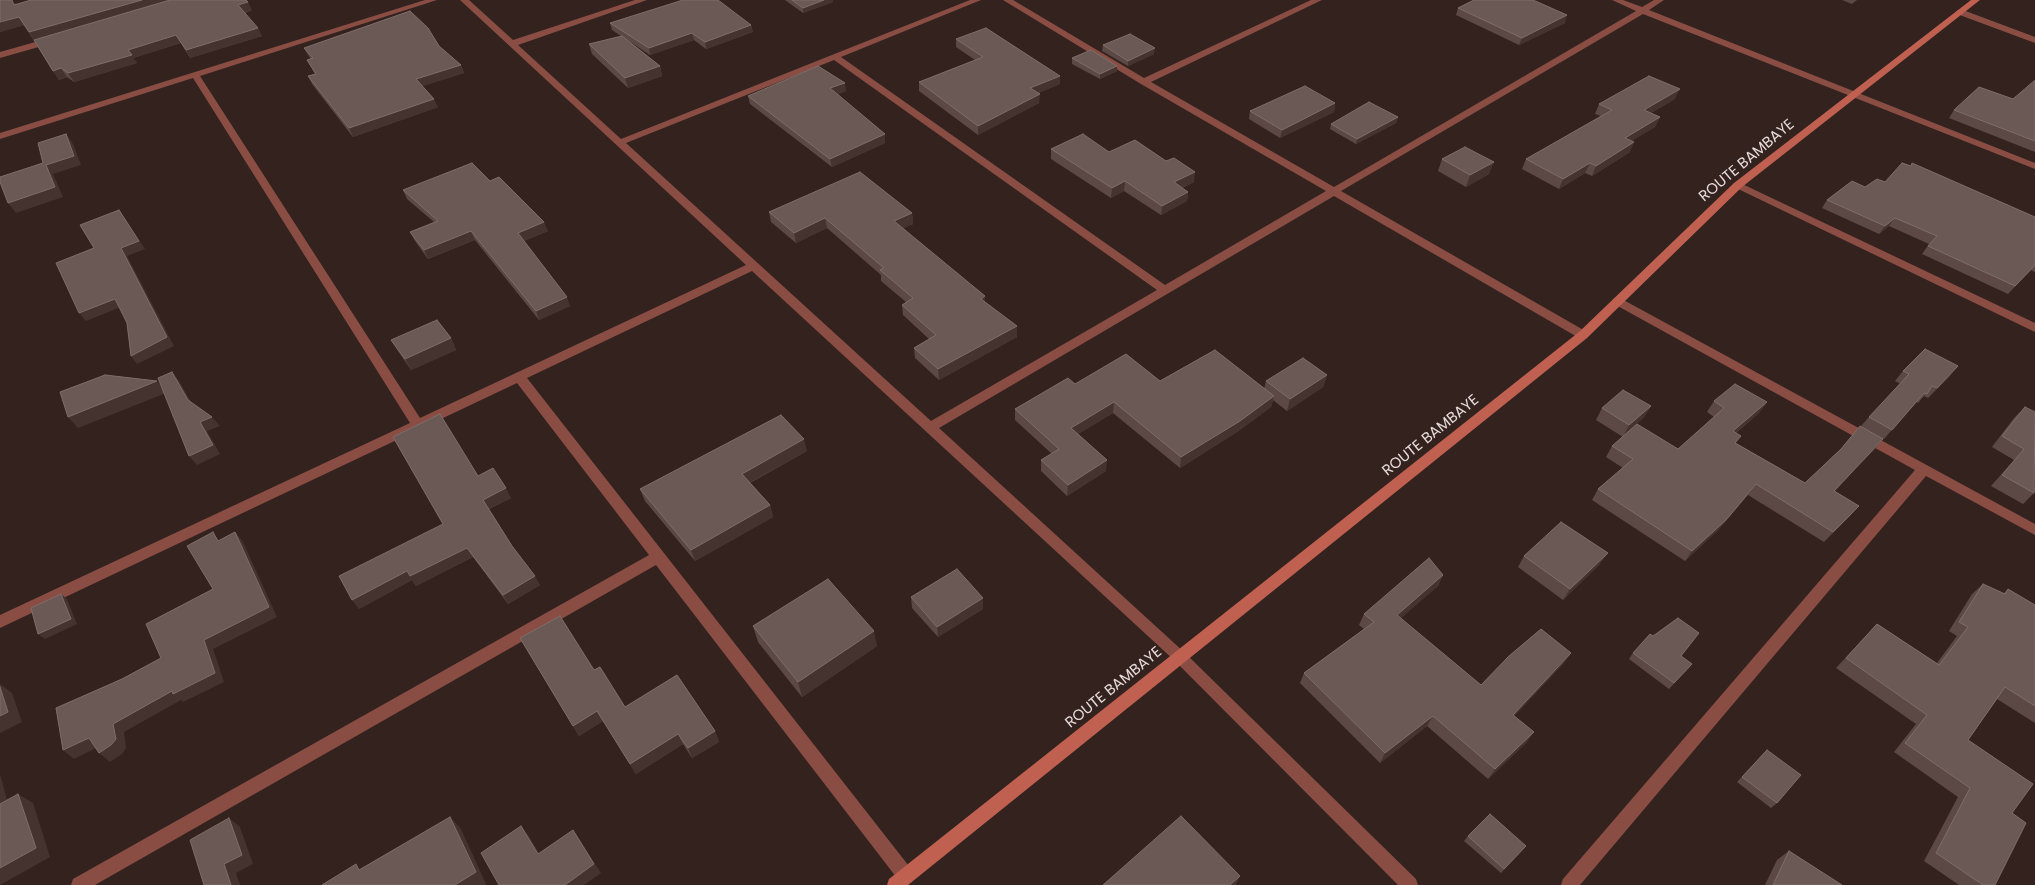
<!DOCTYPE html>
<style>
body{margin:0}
canvas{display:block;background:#33221e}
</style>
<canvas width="2035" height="885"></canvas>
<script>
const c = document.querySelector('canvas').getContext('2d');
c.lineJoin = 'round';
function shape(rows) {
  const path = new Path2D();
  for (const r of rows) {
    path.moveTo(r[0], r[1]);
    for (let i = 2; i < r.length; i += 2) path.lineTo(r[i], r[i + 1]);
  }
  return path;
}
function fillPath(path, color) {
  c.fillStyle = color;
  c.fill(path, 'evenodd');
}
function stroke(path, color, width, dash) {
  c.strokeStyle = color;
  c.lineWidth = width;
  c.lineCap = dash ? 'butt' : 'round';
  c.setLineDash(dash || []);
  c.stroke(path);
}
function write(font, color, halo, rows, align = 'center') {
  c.font = font + ' Poppins,sans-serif';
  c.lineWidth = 4.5;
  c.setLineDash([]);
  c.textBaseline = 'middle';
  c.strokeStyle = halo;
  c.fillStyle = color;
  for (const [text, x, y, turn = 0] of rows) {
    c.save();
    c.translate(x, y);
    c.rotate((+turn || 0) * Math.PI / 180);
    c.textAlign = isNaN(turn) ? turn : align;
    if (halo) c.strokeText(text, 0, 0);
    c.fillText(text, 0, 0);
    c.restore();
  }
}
fillPath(shape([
 [425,0,437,0,200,76,420,418,746,265,460,0,469,0,513,40,635,0,647,0,518,45,621,139,970,0,981,0,841,57,1165,285,1326,191,1141,84,1003,0,1013,0,1144,78,1311,0,1322,0,1151,82,1334,187,1636,11,1612,0,1623,0,1642,7,1654,0,1664,0,1649,10,2035,163,2035,169,1643,14,1341,191,1587,332,1589,335,1587,338,1579,338,1334,196,939,428,1185,653,1416,879,1418,885,1398,885,1175,661,752,271,527,378,912,870,914,876,912,882,906,884,900,882,656,565,95,885,71,885,73,879,649,555,517,383,0,628,0,615,410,423,193,78,0,139,0,133,425,0],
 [834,60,1157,290,931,421,626,143,834,60],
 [1957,10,1963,10,2035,37,2035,43,1957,14,1957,10],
 [53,37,56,38,56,42,0,58,0,52,53,37],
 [1738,182,2035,323,2035,332,1734,187,1734,183,1738,182],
 [1618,297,2035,524,2035,535,1926,476,1580,885,1561,885,1563,879,1915,470,1614,304,1612,301,1614,298,1618,297]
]), '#894d43');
fillPath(shape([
 [1971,0,1980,0,1742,187,1587,338,908,885,887,885,889,879,1579,332,1734,183,1971,0]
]), '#bf6051');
fillPath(shape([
 [0,0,16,4,252,10,245,13,262,36,190,58,181,43,133,58,137,63,74,82,67,77,59,80,24,25,0,32],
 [785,0,833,0,833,2,803,13],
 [1842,0,1857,0,1852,4],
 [1458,8,1565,23,1519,45,1456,15],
 [610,23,751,25,753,32,706,49,694,40,650,55,626,39,660,66,662,76,628,88,592,54,589,44,621,36,612,30],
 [956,39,1060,84,1038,93,1039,103,978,135,919,91,919,82,975,60,956,47],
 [1103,45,1154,54,1128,66,1102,51],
 [439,46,461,65,464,73,422,86,438,107,353,137,312,84,308,76,315,74,307,60,311,59,308,55,304,48],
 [1072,58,1117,66,1117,71,1100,79,1072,64],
 [2035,81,2035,152,1949,118,1954,110,2013,99],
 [846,91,838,94,885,143,832,167,750,104,748,96],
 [1675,99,1651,113,1660,117,1655,127,1631,141,1630,152,1592,176,1585,173,1559,189,1522,169,1526,159,1601,116,1595,114,1599,104],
 [1335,103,1334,112,1280,138,1249,119,1250,111],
 [1398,117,1396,123,1356,144,1330,129,1331,124],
 [1051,149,1109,152,1194,182,1182,188,1188,192,1187,201,1161,215,1124,191,1111,198,1051,159],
 [1442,159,1489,174,1466,187,1438,171],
 [490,181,548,231,524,241,570,306,539,320,475,240,428,259,415,241,410,232,434,222,407,199,403,190],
 [1885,182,2035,217,2035,272,2031,270,2008,294,1922,254,1929,244,1889,226,1879,234,1822,208,1827,200,1865,187],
 [769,212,912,213,913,224,903,228,985,302,1017,337,939,380,915,358,914,348,929,339,903,315,902,305,906,302,881,281,881,275,827,228,796,243,771,222],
 [451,338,456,350,411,370,398,351,391,340],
 [1903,371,1950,376,1928,398,1924,396,1918,403,1916,402,1884,439,1883,439,1835,491,1859,506,1850,516,1824,542,1748,495,1718,530,1685,561,1592,500,1598,489,1623,468,1606,457,1612,446,1678,449,1714,417,1707,412,1714,401,1767,402,1759,413,1736,433,1736,443,1805,483,1841,449,1869,417,1901,384,1895,381],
 [1327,375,1323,387,1287,411,1273,400,1271,407,1237,432,1180,468,1113,413,1078,434,1106,471,1067,496,1041,471,1041,460,1052,454,1015,420,1015,409,1075,384,1160,381,1264,389,1266,381],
 [1651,406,1644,417,1623,437,1596,420,1602,408],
 [2025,407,2035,492,2023,504,1991,486,2014,460,1992,447,2014,418],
 [807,451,750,483,770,505,773,517,695,561,645,501,640,489],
 [478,476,511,498,489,509,512,546,540,585,508,604,473,557,416,586,412,580,359,609,443,524],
 [1524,556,1600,564,1563,600,1518,567],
 [1443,575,1438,586,1400,618,1481,685,1564,663,1514,716,1527,742,1488,779,1427,726,1380,763,1300,683,1304,673,1364,629,1359,625,1364,614],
 [1983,584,2003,594,2008,589,2035,605,2035,723,1997,699,1968,740,2012,813,1995,885,1959,885,1924,861,1958,797,1894,752,1916,724,1836,668,1877,624,1937,663,1957,636,1949,631,1972,594],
 [911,597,983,609,938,637,912,608],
 [753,626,877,646,802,697,758,642],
 [520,638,594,670,625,707,715,731,719,742,692,758,683,744,636,774,603,721,579,736],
 [1633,653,1681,656,1692,664,1669,689,1629,659],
 [1767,750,1777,803,1771,808,1737,782],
 [1468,836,1526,846,1501,873,1464,841],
 [1789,851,1842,885,1765,885,1777,860]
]), '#5c4945');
fillPath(shape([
 [142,0,175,0,34,40,29,32],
 [824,0,833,0,833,2,803,13,803,8],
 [248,2,252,10,242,13,238,5],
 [1567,15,1565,23,1519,45,1522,38],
 [19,17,25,25,0,32,0,22],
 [751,25,753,32,706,49,705,42],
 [258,28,262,36,190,58,186,50],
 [692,33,694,40,650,55,649,48],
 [176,35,181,43,133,58,137,63,74,82,68,73,128,50],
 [1155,48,1154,54,1128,66,1128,61],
 [461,65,464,73,420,87,416,79],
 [660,66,662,76,628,88,625,78],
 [1117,66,1117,71,1100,79,1100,74],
 [61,68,67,77,59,80,53,71],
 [1060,76,1060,84,1030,96,1030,88],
 [845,83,846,91,831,97,830,88],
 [1680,89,1675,99,1640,119,1644,110],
 [1040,94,1039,103,978,135,978,126],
 [434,99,438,107,353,137,349,128],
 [1335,103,1334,112,1280,138,1282,130],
 [1398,117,1396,123,1356,144,1357,139],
 [1660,117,1655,127,1620,148,1625,138],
 [66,134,73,144,81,165,53,174,63,197,16,213,8,203,46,165],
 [885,134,885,143,832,167,830,159],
 [1634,142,1630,152,1592,176,1596,166],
 [1494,162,1489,174,1466,187,1470,175],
 [1590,163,1585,173,1559,189,1563,179],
 [1195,172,1194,182,1172,192,1174,182],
 [1125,181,1124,191,1111,198,1112,188],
 [1188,192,1187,201,1161,215,1162,206],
 [119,210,145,249,127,256,174,346,137,364,131,356,121,248],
 [912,213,913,224,895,232,894,221],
 [825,218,827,228,796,243,794,233],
 [1895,218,1889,226,1879,234,1885,226],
 [544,222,548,231,522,242,518,233],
 [471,231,475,240,428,259,424,250],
 [985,296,985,307,981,299],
 [567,297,570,306,539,320,536,311],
 [115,299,121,307,86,321,79,313],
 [1017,326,1017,337,939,380,938,369],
 [451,338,456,350,411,370,405,359],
 [1958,366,1950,376,1928,398,1937,388],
 [172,372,179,381,195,409,188,400],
 [1327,375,1323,387,1287,411,1290,399],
 [157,381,166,393,78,428,68,417],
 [1274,396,1271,407,1237,432,1180,468,1181,457],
 [1114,402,1113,413,1070,439,1071,428],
 [1767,402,1759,413,1725,442,1733,431],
 [1651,406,1644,417,1623,437,1629,425],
 [212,417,220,426,207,431,220,454,197,465,189,456,200,422],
 [804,439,807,451,745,485,742,474],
 [1883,439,1874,450,1825,501,1834,491],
 [1107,460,1106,471,1067,496,1068,485],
 [1756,484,1748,495,1718,530,1685,561,1692,551],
 [506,488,511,498,488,509,483,500],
 [770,505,773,517,695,561,691,550],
 [1859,506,1850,516,1824,542,1833,532],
 [235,532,243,542,277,617,213,649,224,682,183,702,181,700,124,732,126,748,122,754,110,762,99,753,113,724,204,640],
 [467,548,473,557,416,586,412,580,359,609,352,600,407,571],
 [1608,553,1600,564,1563,600,1570,589],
 [1443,575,1438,586,1392,626,1397,615],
 [535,576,540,585,508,604,503,595],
 [61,594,67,599,77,624,45,639,38,634],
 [983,598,983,609,938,637,937,627],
 [874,631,877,646,802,697,798,682],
 [1571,653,1564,663,1506,725,1513,715],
 [0,684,12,693,22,722,0,733],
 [597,711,603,721,579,736,573,726],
 [1433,716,1427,726,1380,763,1385,753],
 [715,731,719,742,692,758,688,748],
 [1534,732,1527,742,1488,779,1495,769],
 [678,734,683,744,636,774,630,764],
 [89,738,100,746,74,759,63,750],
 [0,774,11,815,0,808],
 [18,794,33,803,50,857,0,885,0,868],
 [450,817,461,829,486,884,485,885,455,885],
 [229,818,240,827,253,864,236,873,240,885,231,885,224,864],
 [521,826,528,835,545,863,538,854],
 [573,830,601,873,584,885,565,885],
 [1240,876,1236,885,1230,885]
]), '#45332f');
const building = shape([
 [0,0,12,0,14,5,31,0,142,0,29,32,19,17,0,22,0,0],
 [170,0,246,0,248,2,238,5,258,28,186,50,176,35,128,50,132,55,68,73,61,68,53,71,34,40,170,0],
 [683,0,718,0,751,25,705,42,692,33,649,48,610,23,683,0],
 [792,0,824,0,803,8,792,0],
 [1474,0,1533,0,1567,15,1522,38,1458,8,1474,0],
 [410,11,428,28,439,46,461,65,416,79,434,99,349,128,308,76,316,74,307,60,313,58,304,48,410,11],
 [986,28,1060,76,1030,88,1040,94,978,126,919,82,983,57,956,39,986,28],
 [1130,34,1155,48,1128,61,1103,45,1130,34],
 [622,36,660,66,625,78,589,44,622,36],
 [1091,50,1117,66,1100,74,1072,58,1091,50],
 [818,66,845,83,830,88,885,134,830,159,748,96,818,66],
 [1649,76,1680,89,1644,110,1660,117,1625,138,1634,142,1596,166,1590,163,1563,179,1526,159,1612,110,1599,104,1649,76],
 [2034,81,2035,81,2035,141,1954,110,1979,87,2013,99,2034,81],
 [1305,86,1335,103,1282,130,1250,111,1305,86],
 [1369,102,1398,117,1357,139,1331,124,1369,102],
 [66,134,74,156,46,165,55,187,8,203,0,182,0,177,43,163,38,143,66,134],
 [1083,134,1109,152,1135,140,1166,161,1174,158,1195,172,1174,182,1188,192,1162,206,1125,181,1112,188,1051,149,1083,134],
 [1465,147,1494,162,1470,175,1442,159,1465,147],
 [472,163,490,181,499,177,544,222,518,233,567,297,536,311,471,231,424,250,410,232,438,221,403,190,472,163],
 [1902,163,1911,166,1912,163,2035,217,2035,265,2015,286,1928,246,1937,236,1895,218,1885,226,1827,200,1852,181,1865,187,1877,179,1885,182,1902,163],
 [860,172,912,213,894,221,985,296,981,299,1017,326,938,369,914,348,936,335,902,305,913,298,880,270,884,268,825,218,794,233,769,212,860,172],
 [119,210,139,241,121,248,167,337,131,356,127,323,115,299,79,313,56,263,94,248,80,225,119,210],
 [437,320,451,338,405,359,391,340,437,320],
 [1925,349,1958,366,1937,388,1932,386,1927,394,1924,393,1892,430,1869,417,1909,374,1903,371,1925,349],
 [1215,350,1274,396,1240,421,1181,457,1114,402,1071,428,1107,460,1068,485,1041,460,1059,449,1015,409,1068,378,1075,384,1126,354,1160,381,1215,350],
 [1303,358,1327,375,1290,399,1266,381,1303,358],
 [172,372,188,400,212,417,200,422,213,445,189,456,158,378,172,372],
 [105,375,157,381,68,417,60,392,105,375],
 [1735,384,1767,402,1733,431,1741,436,1735,443,1805,483,1841,449,1860,426,1883,439,1834,491,1859,506,1833,532,1756,484,1726,520,1692,551,1598,489,1633,459,1612,446,1637,424,1678,449,1724,408,1714,401,1735,384],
 [1623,390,1651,406,1629,425,1602,408,1623,390],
 [2025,407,2035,412,2034,493,2002,475,2024,449,2002,436,2025,407],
 [440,414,478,476,493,468,506,488,483,500,512,546,535,576,503,595,467,548,410,576,407,571,352,600,339,576,443,524,393,437,440,414],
 [781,415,804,439,742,474,770,505,691,550,640,489,781,415],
 [1561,522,1608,553,1570,589,1524,556,1561,522],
 [213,532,218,541,235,532,269,607,204,640,215,673,173,694,172,691,113,724,116,739,111,745,99,753,89,738,63,750,56,708,122,679,161,658,146,624,213,589,187,546,213,532],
 [1429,558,1443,575,1397,615,1481,685,1509,656,1541,629,1571,653,1513,715,1534,732,1495,769,1433,716,1385,753,1304,673,1374,622,1364,614,1429,558],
 [957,569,983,598,937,627,911,597,957,569],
 [828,579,874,631,798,682,753,626,828,579],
 [1983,584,2005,594,2008,589,2035,605,2035,706,2005,687,1968,740,2033,784,2012,813,2026,823,1995,885,1983,885,1936,853,1970,788,1905,743,1927,715,1846,658,1877,624,1939,665,1968,627,1959,622,1983,584],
 [61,594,71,619,38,634,31,608,61,594],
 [560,616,594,670,600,667,625,707,677,675,715,731,688,748,678,734,630,764,597,711,573,726,520,638,560,616],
 [1678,618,1699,633,1681,656,1692,664,1674,683,1633,653,1650,634,1653,636,1678,618],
 [0,687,8,712,0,716,0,687],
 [1767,750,1801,775,1777,803,1742,777,1767,750],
 [18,794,36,848,0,868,0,804,18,794],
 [1490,814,1526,846,1504,869,1468,836,1490,814],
 [1181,816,1240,876,1230,885,1103,885,1181,816],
 [450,817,476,872,455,885,322,885,356,864,359,870,450,817],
 [229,818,242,855,224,864,231,885,204,885,190,840,229,818],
 [521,826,538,854,573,830,594,864,565,885,499,885,481,853,521,826],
 [1789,851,1842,885,1773,885,1789,851]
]);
fillPath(building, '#6b5955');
stroke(building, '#7e6d6a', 1);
write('15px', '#e8dbd9', '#33221e', [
 ["ROUTE BAMBAYE",1747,161,-40],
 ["ROUTE BAMBAYE",1431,436,-39],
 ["ROUTE BAMBAYE",1114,688,-39]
]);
</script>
